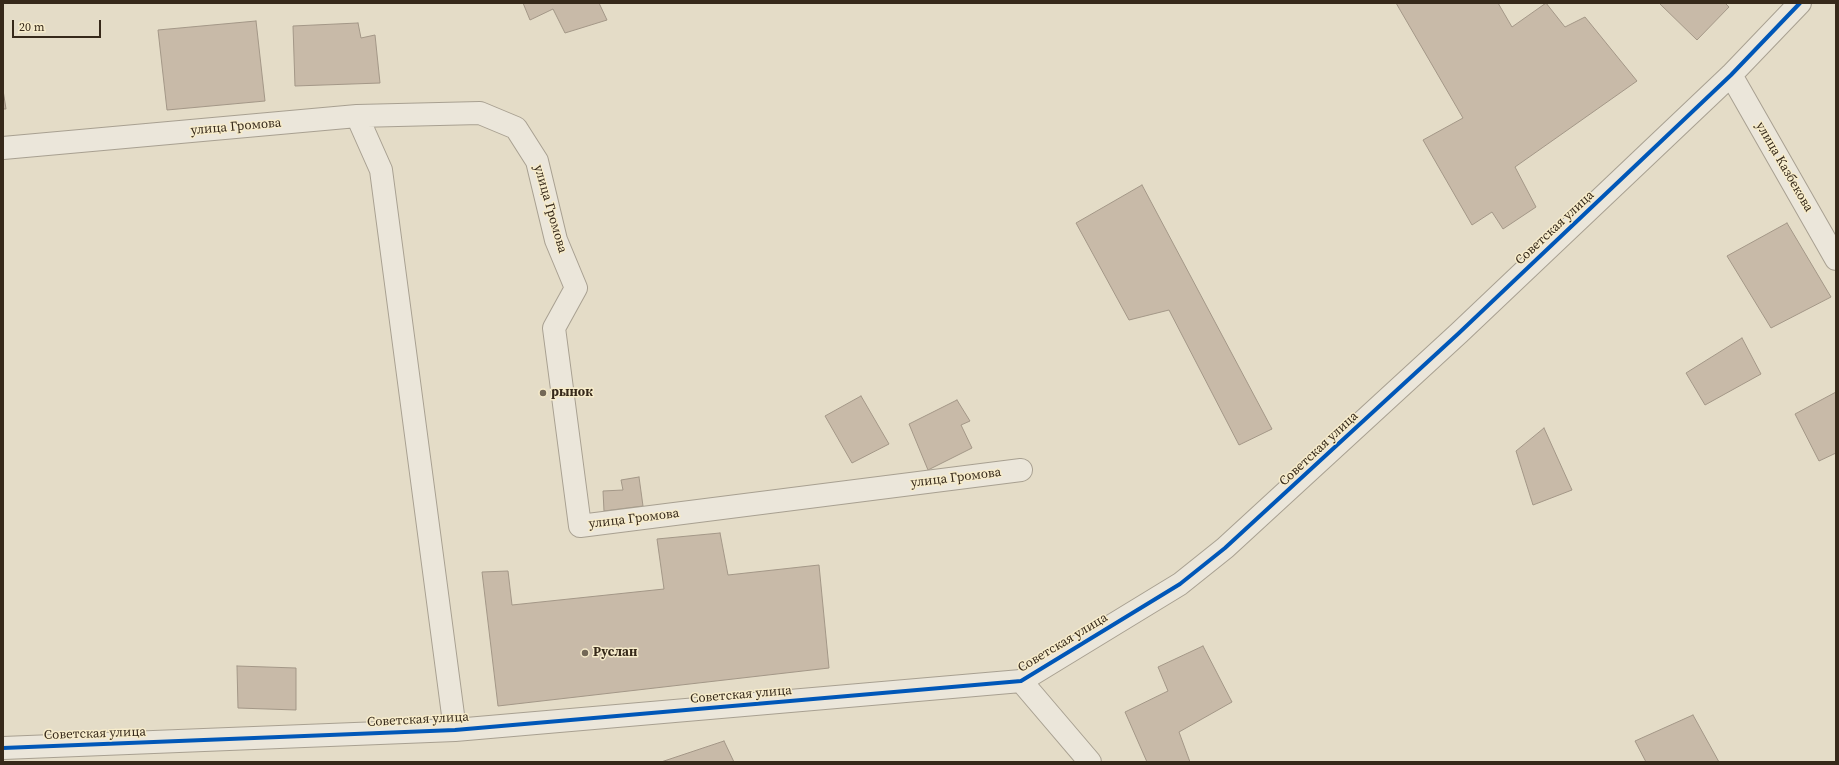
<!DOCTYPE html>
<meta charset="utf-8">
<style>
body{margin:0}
#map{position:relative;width:1839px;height:765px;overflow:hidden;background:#e4dcc7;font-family:"Source Serif 4",serif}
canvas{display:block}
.frame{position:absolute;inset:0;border:4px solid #36291a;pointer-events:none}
.scale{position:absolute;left:12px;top:20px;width:89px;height:18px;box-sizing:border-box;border:2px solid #36291a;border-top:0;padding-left:5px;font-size:12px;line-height:14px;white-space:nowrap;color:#36291a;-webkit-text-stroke:3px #f7eccb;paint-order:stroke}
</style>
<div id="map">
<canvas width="1839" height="765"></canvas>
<div class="frame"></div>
<div class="scale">20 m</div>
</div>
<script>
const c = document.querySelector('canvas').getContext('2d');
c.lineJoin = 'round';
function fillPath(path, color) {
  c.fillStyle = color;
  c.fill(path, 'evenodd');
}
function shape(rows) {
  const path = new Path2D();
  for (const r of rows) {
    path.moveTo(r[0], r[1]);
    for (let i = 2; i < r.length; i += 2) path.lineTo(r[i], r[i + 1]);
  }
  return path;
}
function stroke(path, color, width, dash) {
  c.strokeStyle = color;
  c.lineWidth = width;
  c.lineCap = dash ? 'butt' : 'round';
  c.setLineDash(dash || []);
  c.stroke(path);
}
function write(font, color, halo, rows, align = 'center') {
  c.font = font + ' "Source Serif 4",serif';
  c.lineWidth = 3;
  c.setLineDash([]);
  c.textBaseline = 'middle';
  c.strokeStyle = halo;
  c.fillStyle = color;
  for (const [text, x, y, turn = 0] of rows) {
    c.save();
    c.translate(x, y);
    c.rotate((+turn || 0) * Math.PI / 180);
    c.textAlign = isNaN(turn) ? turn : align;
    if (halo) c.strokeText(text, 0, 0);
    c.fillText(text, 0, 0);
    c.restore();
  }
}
const building = shape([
 [523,3,599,3,607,20,565,33,553,9,530,20,523,3],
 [1396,3,1498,3,1512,27,1546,3,1565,27,1585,17,1637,81,1515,167,1536,207,1503,229,1492,212,1472,225,1423,140,1463,118,1396,3],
 [1659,3,1725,3,1729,7,1697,40,1659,3],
 [256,21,265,101,167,110,158,30,256,21],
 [358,23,361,38,375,35,380,83,295,86,293,26,358,23],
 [3,90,6,109,3,109,3,90],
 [1142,185,1272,429,1239,445,1169,310,1129,320,1076,223,1142,185],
 [1787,223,1831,297,1771,328,1727,256,1787,223],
 [1742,338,1761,374,1705,405,1686,373,1742,338],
 [1836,392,1836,453,1819,461,1795,414,1836,392],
 [861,396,889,444,852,463,825,416,861,396],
 [957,400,970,421,961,425,972,448,928,470,909,424,957,400],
 [1544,428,1572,490,1533,505,1516,451,1544,428],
 [639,477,643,506,604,511,603,491,623,490,621,480,639,477],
 [720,533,728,575,819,565,829,668,498,706,482,572,508,571,512,605,664,589,657,539,720,533],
 [1203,646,1232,702,1179,732,1190,762,1147,762,1125,712,1168,691,1158,667,1203,646],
 [237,666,296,668,296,710,238,708,237,666],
 [1693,715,1719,762,1646,762,1635,741,1693,715],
 [724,741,734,762,661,762,724,741]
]);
fillPath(building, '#c8baa8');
stroke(building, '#a39787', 1);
const minor = shape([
 [1731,75,1836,259],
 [357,116,381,170,455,730],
 [3,148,357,116,480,113,516,128,537,161,556,240,576,288,554,328,580,526,1021,470],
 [1021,681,1090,762],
 [3,748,455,730,1021,681,1180,584,1225,548,1459,333,1731,75,1800,3]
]);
stroke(minor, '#a8a091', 24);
stroke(minor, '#ebe6da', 22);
stroke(shape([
 [3,748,455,730,1021,681,1180,584,1225,548,1459,333,1731,75,1800,3]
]), '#0057b8', 4);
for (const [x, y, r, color] of [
 [543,393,4,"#736857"],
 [585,653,4,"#736857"]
]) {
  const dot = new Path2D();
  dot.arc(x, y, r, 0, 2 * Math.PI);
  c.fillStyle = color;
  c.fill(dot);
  stroke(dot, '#f7eccb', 1.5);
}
write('13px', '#36291a', '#f7eccb', [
 ["улица Громова",236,127,-5],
 ["улица Казбекова",1784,167,60],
 ["улица Громова",550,209,74],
 ["Советская улица",1555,228,-43],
 ["Советская улица",1319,449,-43],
 ["улица Громова",956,478,-7],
 ["улица Громова",634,519,-7],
 ["Советская улица",1063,643,-31],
 ["Советская улица",741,695,-5],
 ["Советская улица",418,720,-3],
 ["Советская улица",95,734,-2]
]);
write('bold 13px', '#36291a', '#f7eccb', [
 ["рынок",551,393],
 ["Руслан",593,653]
], 'left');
</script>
